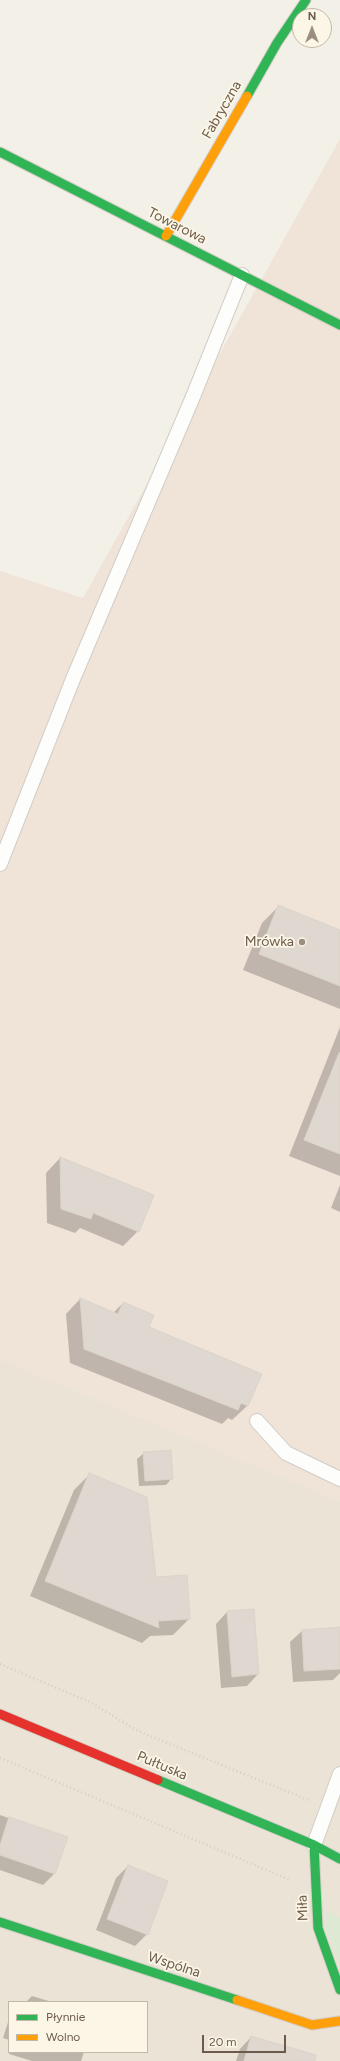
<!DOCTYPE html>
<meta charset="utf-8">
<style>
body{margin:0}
#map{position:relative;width:340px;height:2061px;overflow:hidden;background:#f3f0e7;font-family:Figtree,sans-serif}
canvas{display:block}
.legend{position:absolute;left:8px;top:2001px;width:140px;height:52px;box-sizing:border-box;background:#fcf6e7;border:1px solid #c2b8a9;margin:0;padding:5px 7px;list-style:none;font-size:12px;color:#6c5b4c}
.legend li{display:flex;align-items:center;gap:8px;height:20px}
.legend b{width:20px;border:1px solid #c2b8a9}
.north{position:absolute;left:292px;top:8px;width:40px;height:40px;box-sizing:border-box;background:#fcf6e7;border:1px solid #c2b8a9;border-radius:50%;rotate:0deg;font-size:11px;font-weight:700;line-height:16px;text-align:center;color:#6c5b4c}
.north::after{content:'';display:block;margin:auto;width:14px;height:18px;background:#9b8f82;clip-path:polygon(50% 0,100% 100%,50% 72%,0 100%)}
.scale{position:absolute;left:202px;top:2035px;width:84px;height:18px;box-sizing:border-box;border:2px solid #6c5b4c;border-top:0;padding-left:5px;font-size:12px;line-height:14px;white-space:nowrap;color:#6c5b4c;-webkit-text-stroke:3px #fcf6e7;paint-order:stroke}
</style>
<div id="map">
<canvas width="340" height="2061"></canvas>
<ul class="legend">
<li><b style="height:5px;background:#30b455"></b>Płynnie</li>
<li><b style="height:5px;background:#ff9f0a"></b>Wolno</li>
</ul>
<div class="north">N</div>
<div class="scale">20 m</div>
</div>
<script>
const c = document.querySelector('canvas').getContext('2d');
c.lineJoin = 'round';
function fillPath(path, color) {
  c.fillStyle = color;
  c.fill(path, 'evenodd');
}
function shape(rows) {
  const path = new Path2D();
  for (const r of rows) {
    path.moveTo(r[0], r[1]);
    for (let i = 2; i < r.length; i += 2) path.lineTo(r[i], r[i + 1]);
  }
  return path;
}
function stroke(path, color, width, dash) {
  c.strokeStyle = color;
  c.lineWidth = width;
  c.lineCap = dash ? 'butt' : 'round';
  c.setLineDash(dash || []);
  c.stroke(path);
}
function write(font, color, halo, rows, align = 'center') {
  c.font = font + ' Figtree,sans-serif';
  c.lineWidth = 3.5;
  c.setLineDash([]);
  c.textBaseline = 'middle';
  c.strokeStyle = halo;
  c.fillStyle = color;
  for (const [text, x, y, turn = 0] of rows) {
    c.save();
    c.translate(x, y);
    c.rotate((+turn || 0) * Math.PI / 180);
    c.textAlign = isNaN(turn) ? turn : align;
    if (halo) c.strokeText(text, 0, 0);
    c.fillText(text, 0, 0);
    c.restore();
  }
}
fillPath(shape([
 [0,1359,340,1501,340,2061,0,2061],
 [9,2002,147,2002,147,2052,9,2052]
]), '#ebe3d5');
fillPath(shape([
 [340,139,340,1501,0,1359,0,571,83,598]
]), '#f0e3d8');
fillPath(shape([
 [327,1911,340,1917,340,1964,324,1925]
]), '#dee9d3');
fillPath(shape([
 [278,907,340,931,340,1009,243,970,262,923],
 [340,1027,340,1176,289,1156],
 [60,1158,138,1231,123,1246,80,1228,75,1233,47,1223,46,1173],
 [340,1185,340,1212,331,1208],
 [80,1299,113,1313,123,1303,148,1327,261,1374,247,1406,232,1420,228,1418,222,1424,70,1363,66,1314],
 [144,1453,172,1478,166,1485,139,1486,137,1459],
 [90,1474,155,1578,189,1619,173,1635,150,1636,142,1643,30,1596,74,1490],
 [227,1612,258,1674,247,1686,221,1688,216,1624],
 [340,1628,340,1673,333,1680,293,1682,290,1642,302,1631],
 [0,1815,66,1838,54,1874,43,1885,0,1870],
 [128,1866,147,1934,135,1946,96,1930,116,1878],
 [32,1996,52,2002,26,2002],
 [9,2019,9,2040,3,2038],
 [251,2037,280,2061,236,2061,240,2049],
 [10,2052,84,2052,81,2061,32,2061,9,2054]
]), '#0003');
const building = shape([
 [278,905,340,930,340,986,259,954,278,905],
 [339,1053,340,1053,340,1154,304,1140,339,1053],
 [60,1157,154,1195,139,1232,93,1213,91,1219,61,1209,60,1157],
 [80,1298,118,1314,123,1302,154,1315,149,1327,262,1374,248,1406,241,1403,238,1410,84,1349,80,1298],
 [171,1450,173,1479,145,1481,143,1452,171,1450],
 [89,1473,147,1497,156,1577,187,1575,190,1619,158,1621,159,1628,45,1581,89,1473],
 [254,1609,259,1674,232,1677,227,1611,254,1609],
 [340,1627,340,1669,304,1671,302,1630,340,1627],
 [9,1817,68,1837,55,1874,0,1855,0,1845,9,1817],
 [128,1865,168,1881,148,1935,107,1919,128,1865],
 [251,2036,316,2055,315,2061,244,2061,251,2036]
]);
fillPath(building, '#dfd8d0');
stroke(building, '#dbd4ca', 1);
const lane = shape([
 [0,864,73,679,192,399,242,275],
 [257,1421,286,1453,340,1479],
 [314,1845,340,1774]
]);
const fast = shape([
 [247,96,277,43,306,0],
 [0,152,340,325],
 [158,1780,314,1845,340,1859],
 [314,1845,318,1928,340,1990],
 [0,1922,237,2000]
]);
const slow = shape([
 [166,236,247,96],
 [237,2000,312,2025,340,2021]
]);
const jam = shape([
 [0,1714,158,1780]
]);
stroke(lane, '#d2cdc6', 16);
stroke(fast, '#d2cdc6', 11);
stroke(slow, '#d2cdc6', 11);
stroke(jam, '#d2cdc6', 11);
stroke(shape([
 [0,1664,90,1702,138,1731,308,1800],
 [0,1758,290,1880]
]), '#d4cfca', 2.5, [1, 3]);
stroke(lane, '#fdfdfb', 14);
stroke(fast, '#30b455', 9);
stroke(slow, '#ff9f0a', 9);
stroke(jam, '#e5322d', 9);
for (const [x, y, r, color] of [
 [302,942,4,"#9b8f82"]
]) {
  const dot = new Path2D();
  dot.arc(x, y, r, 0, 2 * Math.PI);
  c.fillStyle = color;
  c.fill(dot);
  stroke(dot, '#fcf6e7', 1.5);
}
write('14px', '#6c5b4c', '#fcf6e7', [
 ["Fabryczna",222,110,-60],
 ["Towarowa",177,226,27],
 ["Pułtuska",162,1766,23],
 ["Miła",303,1908,-92],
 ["Wspólna",174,1965,18]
]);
write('14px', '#6c5b4c', '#fcf6e7', [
 ["Mrówka",294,942]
], 'right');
</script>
